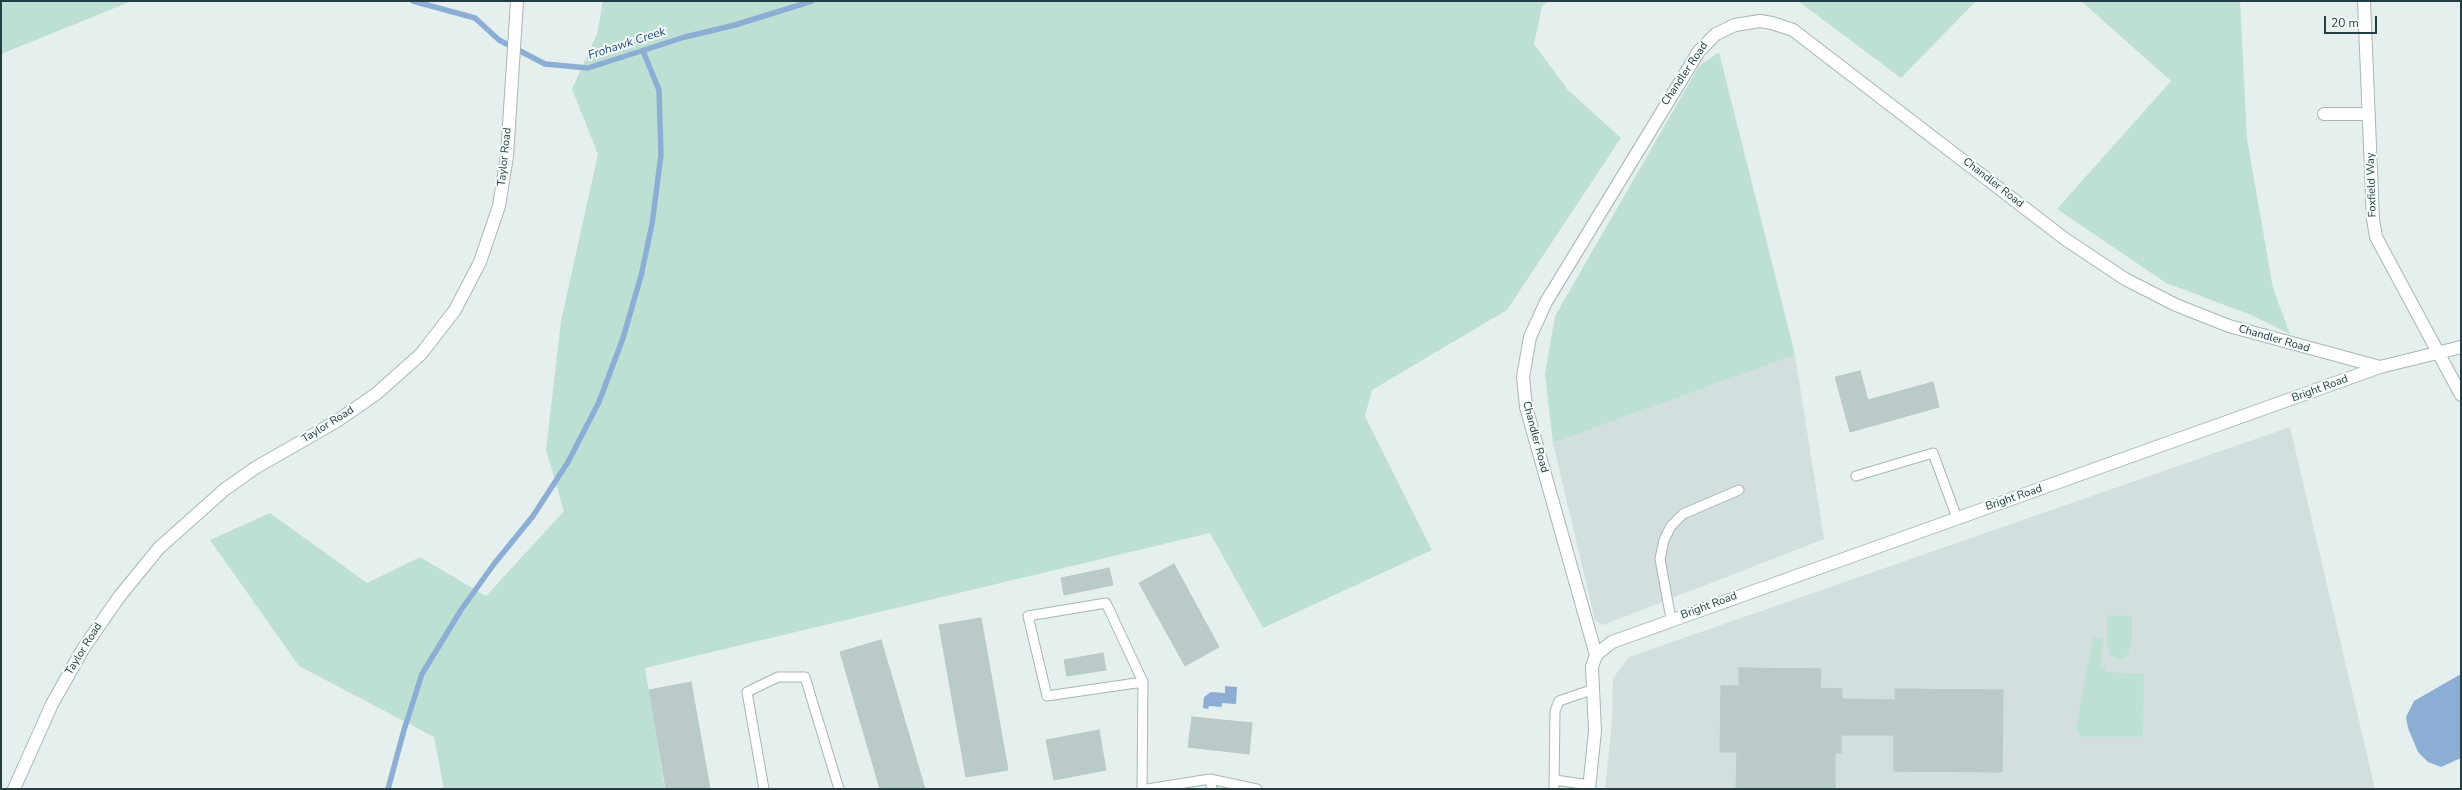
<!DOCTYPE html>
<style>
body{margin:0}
#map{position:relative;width:2462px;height:790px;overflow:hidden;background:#e5efee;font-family:"Nunito Sans",sans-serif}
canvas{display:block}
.frame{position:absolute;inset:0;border:2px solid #233e42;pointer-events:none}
.scale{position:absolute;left:2324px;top:16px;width:53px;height:18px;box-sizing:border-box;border:2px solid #233e42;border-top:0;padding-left:5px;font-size:12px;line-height:14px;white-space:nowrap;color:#233e42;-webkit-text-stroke:3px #f6fbfa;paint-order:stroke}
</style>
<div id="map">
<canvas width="2462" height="790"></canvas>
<div class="frame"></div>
<div class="scale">20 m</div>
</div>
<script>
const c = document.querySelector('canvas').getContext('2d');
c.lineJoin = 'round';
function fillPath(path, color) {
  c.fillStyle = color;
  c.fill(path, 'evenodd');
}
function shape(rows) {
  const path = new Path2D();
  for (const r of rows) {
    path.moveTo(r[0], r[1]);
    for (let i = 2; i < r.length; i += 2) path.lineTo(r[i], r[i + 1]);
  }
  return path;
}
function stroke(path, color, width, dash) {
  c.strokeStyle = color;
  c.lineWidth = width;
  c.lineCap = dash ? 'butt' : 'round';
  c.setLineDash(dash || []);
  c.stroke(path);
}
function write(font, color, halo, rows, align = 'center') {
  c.font = font + ' "Nunito Sans",sans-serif';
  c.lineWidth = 4;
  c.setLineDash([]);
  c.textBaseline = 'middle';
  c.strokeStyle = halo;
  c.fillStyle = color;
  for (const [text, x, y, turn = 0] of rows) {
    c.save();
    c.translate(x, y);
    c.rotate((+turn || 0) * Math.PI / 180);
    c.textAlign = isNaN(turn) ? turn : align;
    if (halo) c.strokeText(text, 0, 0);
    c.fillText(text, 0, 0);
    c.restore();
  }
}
fillPath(shape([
 [1795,355,1824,539,1603,625,1595,620,1553,443],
 [2290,427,2375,789,1605,789,1612,722,1613,678,1629,657]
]), '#d3dfde');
fillPath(shape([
 [1,1,132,1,1,54],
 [603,1,1548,1,1542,6,1534,44,1568,90,1621,138,1507,310,1372,390,1365,416,1432,550,1263,628,1210,533,645,668,665,789,444,789,434,737,299,666,210,540,270,513,367,583,420,557,486,596,564,511,546,450,561,321,598,154,572,89,597,34],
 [1798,1,1976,1,1901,78],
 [2081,1,2240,1,2247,139,2273,288,2290,334,2251,315,2166,283,2057,209,2171,81],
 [1719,52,1795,355,1553,443,1545,374,1555,316,1699,66],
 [2107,615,2132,616,2132,642,2127,656,2120,660,2111,656,2107,645],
 [2093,637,2103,638,2101,667,2106,667,2105,672,2144,674,2143,737,2080,737,2076,728]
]), '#bee0d4');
fillPath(shape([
 [2461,674,2461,758,2441,767,2428,762,2418,752,2408,728,2406,717,2414,701],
 [1225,686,1237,687,1236,704,1222,703,1222,707,1209,706,1208,709,1203,708,1204,697,1211,692,1225,693]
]), '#8daed4');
stroke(shape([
 [413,1,475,18,499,40,545,64,588,68,685,37,735,25,812,1],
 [388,789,404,730,422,674,461,610,494,564,533,516,568,462,599,402,623,338,641,276,652,224,661,155,659,90,643,51]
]), '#8daed4', 5.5);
const building = shape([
 [1860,371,1868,400,1933,382,1939,407,1850,432,1835,377,1860,371],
 [1174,564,1219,647,1185,666,1139,583,1174,564],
 [1109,568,1113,585,1064,595,1061,578,1109,568],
 [981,618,1008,770,966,777,939,625,981,618],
 [881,640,925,789,880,789,840,652,881,640],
 [1103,653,1106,670,1067,676,1064,660,1103,653],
 [1739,668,1821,669,1820,688,1842,689,1842,699,1895,700,1895,689,2003,690,2002,772,1894,771,1894,735,1841,735,1841,753,1835,753,1835,789,1736,789,1737,752,1720,752,1721,686,1739,686,1739,668],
 [691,682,710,789,666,789,649,690,691,682],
 [1192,717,1252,723,1249,754,1188,747,1192,717],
 [1099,730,1106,770,1054,780,1046,740,1099,730]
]);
fillPath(building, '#bacac8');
stroke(building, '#b7c9c8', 1);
const service = shape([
 [1856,476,1933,453,1957,518],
 [1671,619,1660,559,1664,540,1671,526,1683,514,1739,490],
 [1210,779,1212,789],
 [1555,780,1590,785],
 [764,789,747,692,778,677,805,677,839,789],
 [1142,789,1143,682,1106,603,1028,616,1047,696,1143,682],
 [1147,789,1210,779,1257,789],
 [1554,789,1555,711,1559,701,1594,689]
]);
const minor = shape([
 [2364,1,2373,219,2376,237,2461,395],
 [2324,114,2369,114],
 [1596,655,1526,407,1523,377,1530,337,1546,302,1699,51,1716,34,1735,25,1760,21,1772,23,1793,30,2065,239,2125,279,2176,305,2229,326,2380,367],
 [14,789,52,704,83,649,119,597,159,548,224,490,255,468,337,421,376,394,421,354,455,310,480,262,499,206,507,156,517,1]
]);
const tertiary = shape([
 [1589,789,1595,731,1592,667,1596,655,1612,642,2380,367,2461,347]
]);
stroke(service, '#a7b6b7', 11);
stroke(minor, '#a7b6b7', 14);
stroke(tertiary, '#a7b6b7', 14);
stroke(service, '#fff', 9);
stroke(minor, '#fff', 12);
stroke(tertiary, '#fff', 12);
write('11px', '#233e42', '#f6fbfa', [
 ["Chandler Road",1685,74,-56],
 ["Taylor Road",505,157,-84],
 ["Chandler Road",1993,183,38],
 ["Foxfield Way",2372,185,-92],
 ["Chandler Road",2274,339,16],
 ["Bright Road",2320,389,-20],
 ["Taylor Road",328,425,-32],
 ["Chandler Road",1535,437,75],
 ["Bright Road",2014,498,-19],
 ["Bright Road",1709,606,-20],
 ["Taylor Road",84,649,-58]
]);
write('italic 12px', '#1b4980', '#f6fbfa', [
 ["Frohawk Creek",627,44,-18]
]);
</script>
